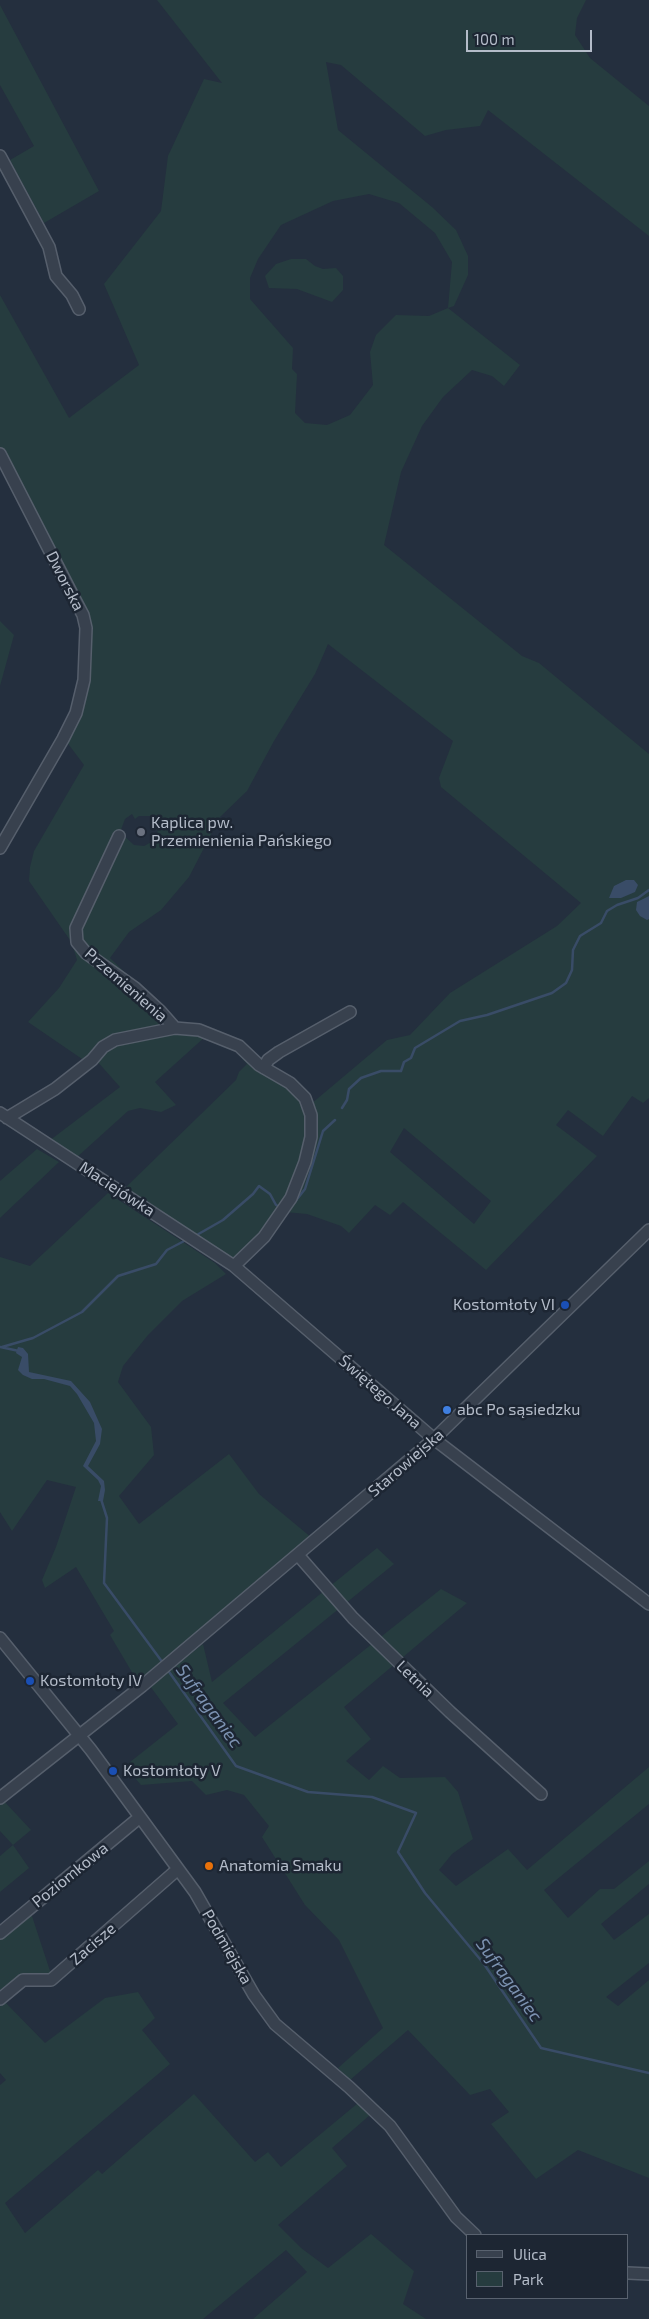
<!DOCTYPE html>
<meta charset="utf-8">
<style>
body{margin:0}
#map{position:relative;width:649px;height:2319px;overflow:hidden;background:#242f3e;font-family:"Exo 2",sans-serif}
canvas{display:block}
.legend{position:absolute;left:466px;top:2234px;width:162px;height:65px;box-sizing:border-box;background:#1d2633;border:1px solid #59626f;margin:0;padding:6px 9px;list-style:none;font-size:15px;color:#b4bcc9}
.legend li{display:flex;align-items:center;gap:10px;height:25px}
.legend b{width:25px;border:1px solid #59626f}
.scale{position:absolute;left:466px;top:30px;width:126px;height:22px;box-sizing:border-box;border:2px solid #b4bcc9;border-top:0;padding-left:6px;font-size:15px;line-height:18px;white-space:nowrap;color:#b4bcc9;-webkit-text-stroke:4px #1d2633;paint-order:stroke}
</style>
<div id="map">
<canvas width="649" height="2319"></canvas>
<ul class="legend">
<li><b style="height:6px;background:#38414e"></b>Ulica</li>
<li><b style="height:14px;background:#263c3f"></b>Park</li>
</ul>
<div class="scale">100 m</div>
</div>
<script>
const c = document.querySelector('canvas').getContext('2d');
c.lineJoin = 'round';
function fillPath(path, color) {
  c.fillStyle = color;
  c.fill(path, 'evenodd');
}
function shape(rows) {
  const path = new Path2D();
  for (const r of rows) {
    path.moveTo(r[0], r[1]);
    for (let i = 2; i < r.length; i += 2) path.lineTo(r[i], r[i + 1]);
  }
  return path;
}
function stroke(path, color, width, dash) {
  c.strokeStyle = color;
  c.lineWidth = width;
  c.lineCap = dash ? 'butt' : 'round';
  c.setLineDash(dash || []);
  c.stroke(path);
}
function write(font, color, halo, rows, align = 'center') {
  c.font = font + ' "Exo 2",sans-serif';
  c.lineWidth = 5;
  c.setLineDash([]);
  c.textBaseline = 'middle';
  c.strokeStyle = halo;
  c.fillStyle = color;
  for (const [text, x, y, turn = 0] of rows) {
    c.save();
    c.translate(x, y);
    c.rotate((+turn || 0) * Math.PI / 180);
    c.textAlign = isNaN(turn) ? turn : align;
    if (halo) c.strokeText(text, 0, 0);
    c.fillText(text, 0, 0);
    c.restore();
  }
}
fillPath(shape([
 [157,0,586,0,577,18,575,35,590,58,649,106,649,236,488,110,480,126,446,130,425,136,341,65,326,62,338,130,432,207,456,230,468,256,468,275,454,306,448,308,520,365,504,386,492,376,472,370,443,397,422,426,401,472,384,545,522,656,539,663,649,754,649,1098,643,1103,632,1096,603,1136,568,1110,556,1125,597,1156,486,1270,403,1202,390,1215,375,1205,349,1233,341,1226,307,1214,285,1212,297,1194,311,1104,387,1040,410,1035,450,993,557,926,581,903,441,787,439,778,453,741,328,644,315,674,274,741,247,791,220,817,189,877,161,910,129,932,110,958,148,995,162,1018,163,1023,159,1027,121,1036,85,1061,28,1022,59,988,77,960,72,943,29,881,30,867,34,851,84,765,66,741,80,710,87,617,0,453,0,295,69,418,139,365,104,284,161,211,168,156,204,79,222,83],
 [369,194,399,203,435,233,452,262,448,308,429,316,396,315,376,335,370,352,373,385,350,415,327,425,305,423,295,413,297,374,292,369,293,348,250,299,250,278,258,259,281,225,333,201],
 [132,814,135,819,139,816,150,816,155,819,158,826,157,839,144,846,134,845,123,835,119,835,125,819],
 [404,1128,491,1201,474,1224,390,1152],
 [0,5,99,191,44,223,10,160,34,146,0,85],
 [291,259,306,259,315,266,323,269,336,268,343,276,343,290,332,302,297,289,269,288,265,276,276,264],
 [0,621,14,635,0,686],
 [170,1032,206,1036,155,1082,176,1105,161,1112,140,1108,128,1111,76,1158,49,1141,120,1087,96,1060,113,1044],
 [237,1049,302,1099,307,1116,307,1136,289,1197,263,1234,234,1260,124,1189,236,1080,239,1072,247,1064,235,1051],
 [37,1149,59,1162,0,1218,0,1181],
 [108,1193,215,1263,226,1274,182,1301,148,1335,123,1366,118,1382,151,1427,154,1455,119,1496,139,1524,229,1454,259,1494,312,1538,141,1679,136,1679,110,1635,114,1631,76,1567,45,1588,42,1580,56,1547,76,1487,47,1480,12,1531,0,1512,0,1257,30,1266],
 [377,1548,394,1564,223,1703,255,1737,441,1589,467,1603,344,1707,371,1739,346,1761,369,1780,383,1766,400,1778,445,1777,458,1792,473,1839,452,1854,439,1870,456,1886,508,1849,527,1870,649,1767,649,1804,544,1890,568,1918,600,1889,614,1889,649,1861,649,1884,601,1924,614,1940,649,1914,649,1963,606,1997,618,2006,649,1980,649,2178,578,2150,536,2179,491,2124,509,2112,490,2089,470,2095,408,2030,350,2080,338,2068,383,2028,339,1940,305,1905,262,1837,269,1826,244,1795,227,1790,206,1795,192,1781,141,1785,125,1766,178,1724,150,1686,203,1644,212,1682],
 [3,1800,31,1830,13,1845,29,1868,0,1892,0,1856,13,1845,0,1831,0,1803],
 [31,1913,51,1974,21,1975,0,1992,0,1938],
 [138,1992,155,2018,142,2030,170,2064,5,2203,25,2233,98,2170,102,2174,194,2094,255,2162,268,2152,281,2167,358,2103,370,2115,332,2148,347,2166,278,2225,301,2248,328,2268,371,2234,414,2271,403,2304,426,2319,253,2319,307,2272,286,2250,203,2319,0,2319,0,2085,6,2080,0,2073,0,2006,5,2002,45,2043,105,1998]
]), '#263c3f');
fillPath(shape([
 [626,880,634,880,638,885,635,892,621,898,609,898,614,886],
 [649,896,649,919,647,920,640,916,636,910,637,902],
 [18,1347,23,1348,28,1354,29,1372,71,1381,90,1402,102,1429,100,1444,88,1466,104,1481,105,1490,103,1501,98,1501,101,1486,98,1480,83,1466,96,1441,94,1423,77,1394,70,1386,44,1379,32,1379,23,1375,18,1370,22,1357,16,1353]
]), '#394c67');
stroke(shape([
 [342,1108,347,1100,349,1089,361,1078,381,1071,401,1071,404,1062,411,1058,415,1048,460,1021,487,1015,552,993,566,983,572,970,573,950,580,936,601,923,607,911,617,905,638,898,649,890],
 [294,1203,305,1189,323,1131,335,1120],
 [195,1236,223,1220,253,1194,259,1186,270,1194,276,1205,282,1208],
 [0,1347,19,1351],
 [2,1347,33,1338,82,1312,118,1276,156,1264,167,1250,188,1239],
 [101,1499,107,1518,104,1583,163,1663],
 [167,1669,236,1766,308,1792,372,1797,416,1813,398,1852,425,1893,484,1964,541,2048,649,2073]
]), '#394c67', 2.5);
const minor = shape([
 [0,156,49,247,56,276,72,295,79,309],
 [0,454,74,598,83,615,86,628,84,680,76,713,63,739,0,848],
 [119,836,76,928,77,942,86,953,135,988,160,1011,175,1028],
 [264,1068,268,1060,279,1052,350,1012],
 [0,1113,234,1266,434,1439,649,1604],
 [7,1118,55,1089,92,1060,103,1047,115,1040,175,1028,199,1030,239,1046,259,1065,290,1083,305,1098,311,1115,311,1137,305,1162,291,1198,264,1237,234,1266],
 [298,1555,353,1618,450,1712,541,1794],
 [0,1638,91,1750,195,1892,254,1995,275,2024,349,2087,390,2126,456,2217,475,2235],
 [0,1798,142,1686,434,1439,649,1230],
 [0,1933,140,1817],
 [0,1999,23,1980,51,1980,178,1869],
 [628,2273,649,2274]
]);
stroke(minor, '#565f6c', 14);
stroke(minor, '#38414e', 11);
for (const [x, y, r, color] of [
 [141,832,5,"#6b7280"],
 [565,1305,5,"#1a4fb4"],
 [447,1410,5,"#3f7fe0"],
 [30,1681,5,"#1a4fb4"],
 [113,1771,5,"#1a4fb4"],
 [209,1866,5,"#e8710a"]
]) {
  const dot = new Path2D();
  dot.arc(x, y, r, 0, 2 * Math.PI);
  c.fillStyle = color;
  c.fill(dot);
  stroke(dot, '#1d2633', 2);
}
write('16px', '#b4bcc9', '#1d2633', [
 ["Dworska",65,581,63],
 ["Przemienienia",126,985,41],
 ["Maciejówka",117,1189,33],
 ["Świętego Jana",380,1392,41],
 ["Starowiejska",406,1463,-41],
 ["Letnia",415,1679,44],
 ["Poziomkowa",70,1875,-39],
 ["Zacisze",93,1944,-41],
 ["Podmiejska",227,1947,60]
]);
write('16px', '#b4bcc9', '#1d2633', [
 ["Kaplica pw.",151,823],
 ["Przemienienia Pańskiego",151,841],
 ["Kostomłoty VI",555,1305,"right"],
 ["abc Po sąsiedzku",457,1410],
 ["Kostomłoty IV",40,1681],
 ["Kostomłoty V",123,1771],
 ["Anatomia Smaku",219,1866]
], 'left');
write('italic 18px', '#7c92b1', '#1d2633', [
 ["Sufraganiec",209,1706,54],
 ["Sufraganiec",509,1980,54]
]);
</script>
